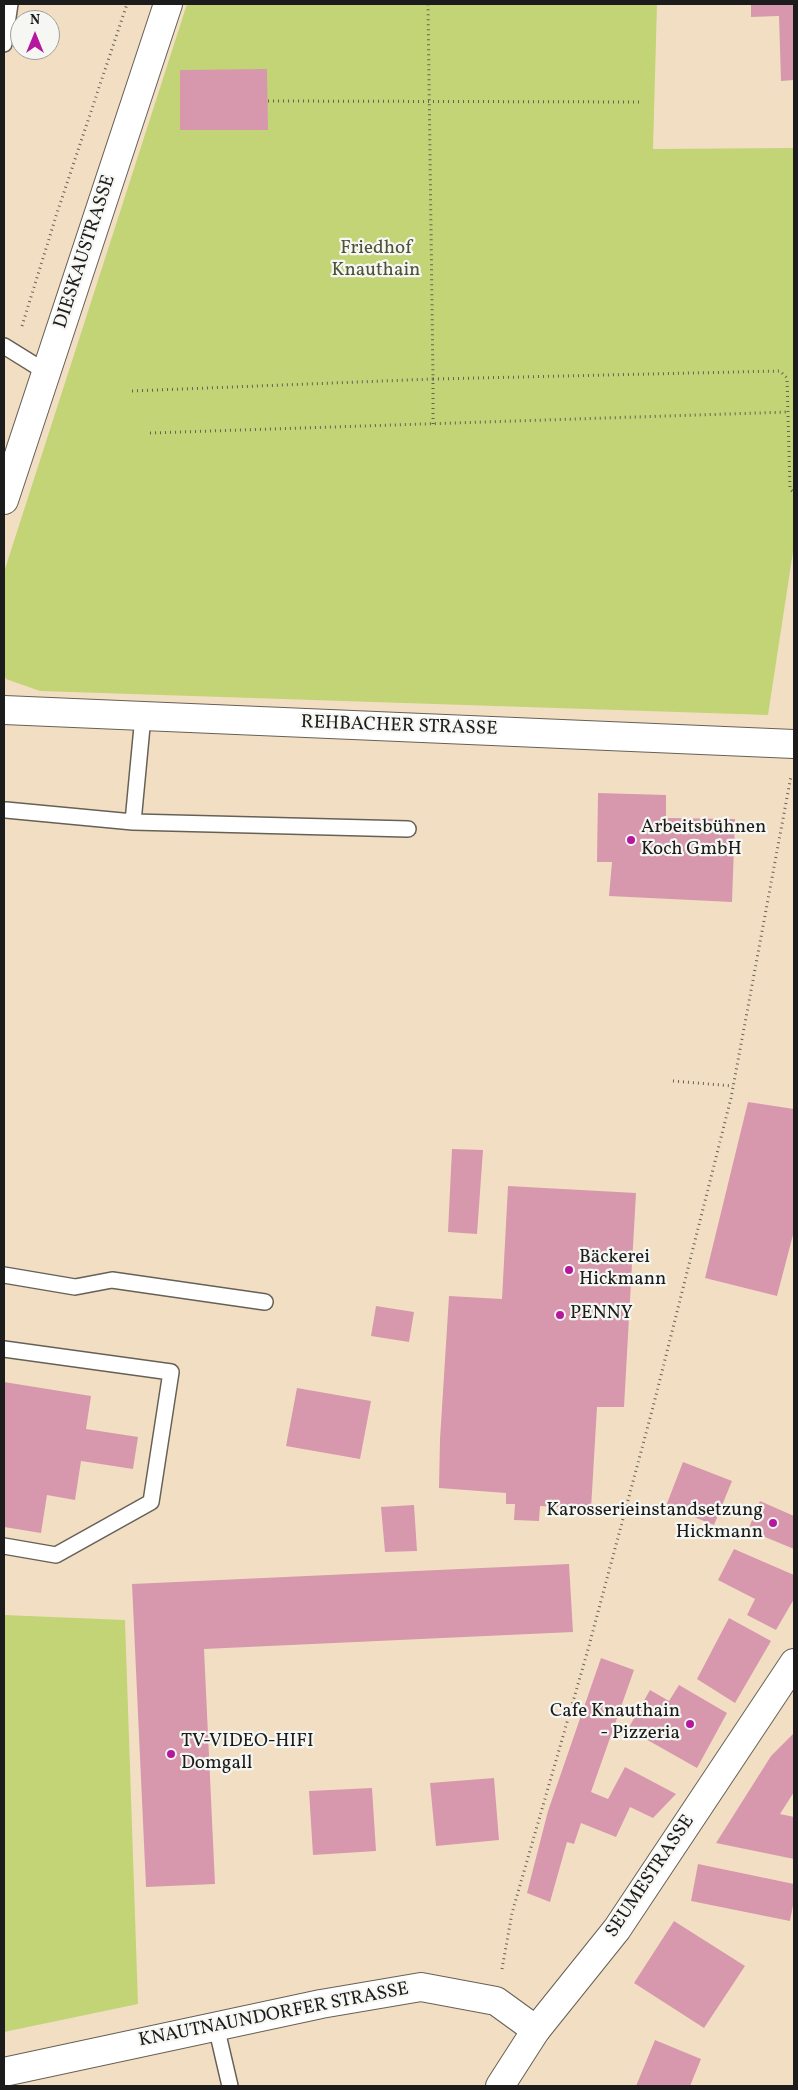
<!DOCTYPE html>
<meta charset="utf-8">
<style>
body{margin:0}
#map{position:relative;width:798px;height:2090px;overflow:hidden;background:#f2dfc3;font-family:Vollkorn,serif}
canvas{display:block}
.frame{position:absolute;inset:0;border:5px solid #1c1c1c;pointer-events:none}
.north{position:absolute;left:10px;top:10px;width:50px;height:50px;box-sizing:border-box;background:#f6f6f2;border:1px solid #9f9f9c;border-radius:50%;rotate:0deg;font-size:14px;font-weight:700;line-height:20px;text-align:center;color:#1c1c1c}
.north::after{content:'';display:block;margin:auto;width:18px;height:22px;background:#b5179e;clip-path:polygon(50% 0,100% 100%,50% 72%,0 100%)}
</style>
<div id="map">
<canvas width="798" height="2090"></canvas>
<div class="frame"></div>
<div class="north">N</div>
</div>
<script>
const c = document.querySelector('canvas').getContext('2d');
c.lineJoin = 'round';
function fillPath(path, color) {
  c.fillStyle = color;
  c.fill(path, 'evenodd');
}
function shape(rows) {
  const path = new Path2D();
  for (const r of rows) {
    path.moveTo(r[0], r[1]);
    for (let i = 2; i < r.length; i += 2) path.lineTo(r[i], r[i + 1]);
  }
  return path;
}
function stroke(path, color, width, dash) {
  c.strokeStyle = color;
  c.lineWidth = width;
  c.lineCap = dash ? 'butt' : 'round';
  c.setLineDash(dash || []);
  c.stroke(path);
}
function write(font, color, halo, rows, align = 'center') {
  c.font = font + ' Vollkorn,serif';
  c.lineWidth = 4.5;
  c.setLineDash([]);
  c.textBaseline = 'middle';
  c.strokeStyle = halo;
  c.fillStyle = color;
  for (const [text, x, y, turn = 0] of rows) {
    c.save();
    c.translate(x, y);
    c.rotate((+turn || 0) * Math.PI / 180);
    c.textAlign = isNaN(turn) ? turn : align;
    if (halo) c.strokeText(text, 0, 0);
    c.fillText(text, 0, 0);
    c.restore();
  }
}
fillPath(shape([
 [187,4,657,4,653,149,794,148,794,545,768,715,40,691,6,679,4,674,4,572],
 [4,1615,125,1620,138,2004,4,2032]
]), '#c3d476');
fillPath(shape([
 [751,4,794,4,794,80,781,81,779,16,751,17],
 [267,69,268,130,180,130,180,70],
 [598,793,666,795,666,818,735,819,732,902,609,896,612,862,597,862],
 [748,1102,794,1109,794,1231,777,1296,705,1278],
 [452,1149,483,1150,477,1234,448,1232],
 [508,1186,636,1193,624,1407,597,1407,591,1509,540,1506,539,1521,514,1520,515,1504,506,1504,506,1493,439,1488,440,1439,449,1296,502,1299],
 [376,1306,414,1312,409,1342,371,1336],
 [4,1382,91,1396,86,1429,138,1437,133,1469,81,1461,75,1500,47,1495,41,1533,4,1527],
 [297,1388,371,1401,360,1459,286,1446],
 [683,1462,732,1481,714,1525,666,1506],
 [760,1501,794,1516,794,1549,748,1530],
 [414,1505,417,1551,385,1552,381,1507],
 [734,1549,794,1575,794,1599,776,1630,747,1615,755,1599,718,1580],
 [569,1564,573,1632,204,1649,215,1884,146,1887,132,1584],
 [729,1618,771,1641,735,1703,697,1679],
 [601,1658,634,1670,591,1792,608,1799,625,1767,676,1794,653,1818,630,1807,616,1837,581,1823,574,1844,567,1842,550,1902,527,1893,548,1811],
 [679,1685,727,1713,697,1768,628,1729,650,1690,669,1701],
 [794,1733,794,1792,780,1814,794,1817,794,1859,716,1843,771,1756],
 [494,1778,499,1840,436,1846,430,1783],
 [372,1788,376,1851,313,1855,309,1791],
 [698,1864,794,1884,794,1900,790,1921,691,1901],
 [674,1921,745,1966,704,2028,634,1983],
 [655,2040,701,2059,690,2086,636,2086]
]), '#d798ad');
const service = shape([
 [4,44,10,4],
 [4,346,46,372],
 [6,810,133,822,408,829],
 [133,822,143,716],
 [4,1275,75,1287,112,1280,265,1302],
 [4,1349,171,1372,151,1502,56,1555,4,1546],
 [216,2026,230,2086]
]);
const minor = shape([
 [4,710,794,744],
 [4,2072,321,2004,421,1987,496,2001,536,2030]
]);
const tertiary = shape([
 [500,2086,536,2030,617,1929,794,1663]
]);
const secondary = shape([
 [4,500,168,4]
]);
stroke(service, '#676056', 18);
stroke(minor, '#676056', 30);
stroke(tertiary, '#676056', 30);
stroke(secondary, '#676056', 30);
stroke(shape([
 [268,101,640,102],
 [22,326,57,213,127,4],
 [132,391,433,379,428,4],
 [433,424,433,379,780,371,787,378,790,489,794,493],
 [150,433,788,412],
 [673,1081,733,1086],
 [502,1969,512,1913,587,1653,653,1407,731,1098,791,776]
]), '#676056', 3, [1, 4]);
stroke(service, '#fff', 15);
stroke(minor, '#fff', 28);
stroke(tertiary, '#fff', 28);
stroke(secondary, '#fff', 28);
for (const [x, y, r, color] of [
 [631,840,5,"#b5179e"],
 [569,1270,5,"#b5179e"],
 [560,1315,5,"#b5179e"],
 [773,1523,5,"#b5179e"],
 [690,1724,5,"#b5179e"],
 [171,1754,5,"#b5179e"]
]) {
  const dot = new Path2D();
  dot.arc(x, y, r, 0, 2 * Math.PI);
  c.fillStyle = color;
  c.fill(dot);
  stroke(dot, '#f6f6f2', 2);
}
write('19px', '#4e5337', '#f6f6f2', [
 ["Friedhof",376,250],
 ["Knauthain",376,272]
]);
write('19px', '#1c1c1c', '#f6f6f2', [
 ["DIESKAUSTRASSE",86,252,-72],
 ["REHBACHER STRASSE",399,727,2],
 ["SEUMESTRASSE",651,1877,-56],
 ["KNAUTNAUNDORFER STRASSE",274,2016,-11]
]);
write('19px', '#1c1c1c', '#f6f6f2', [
 ["Arbeitsbühnen",641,829],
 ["Koch GmbH",641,851],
 ["Bäckerei",579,1259],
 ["Hickmann",579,1281],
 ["PENNY",570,1315],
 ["Karosserieinstandsetzung",763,1512,"right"],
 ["Hickmann",763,1534,"right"],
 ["Cafe Knauthain",680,1713,"right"],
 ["- Pizzeria",680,1735,"right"],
 ["TV-VIDEO-HIFI",181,1743],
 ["Domgall",181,1765]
], 'left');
</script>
